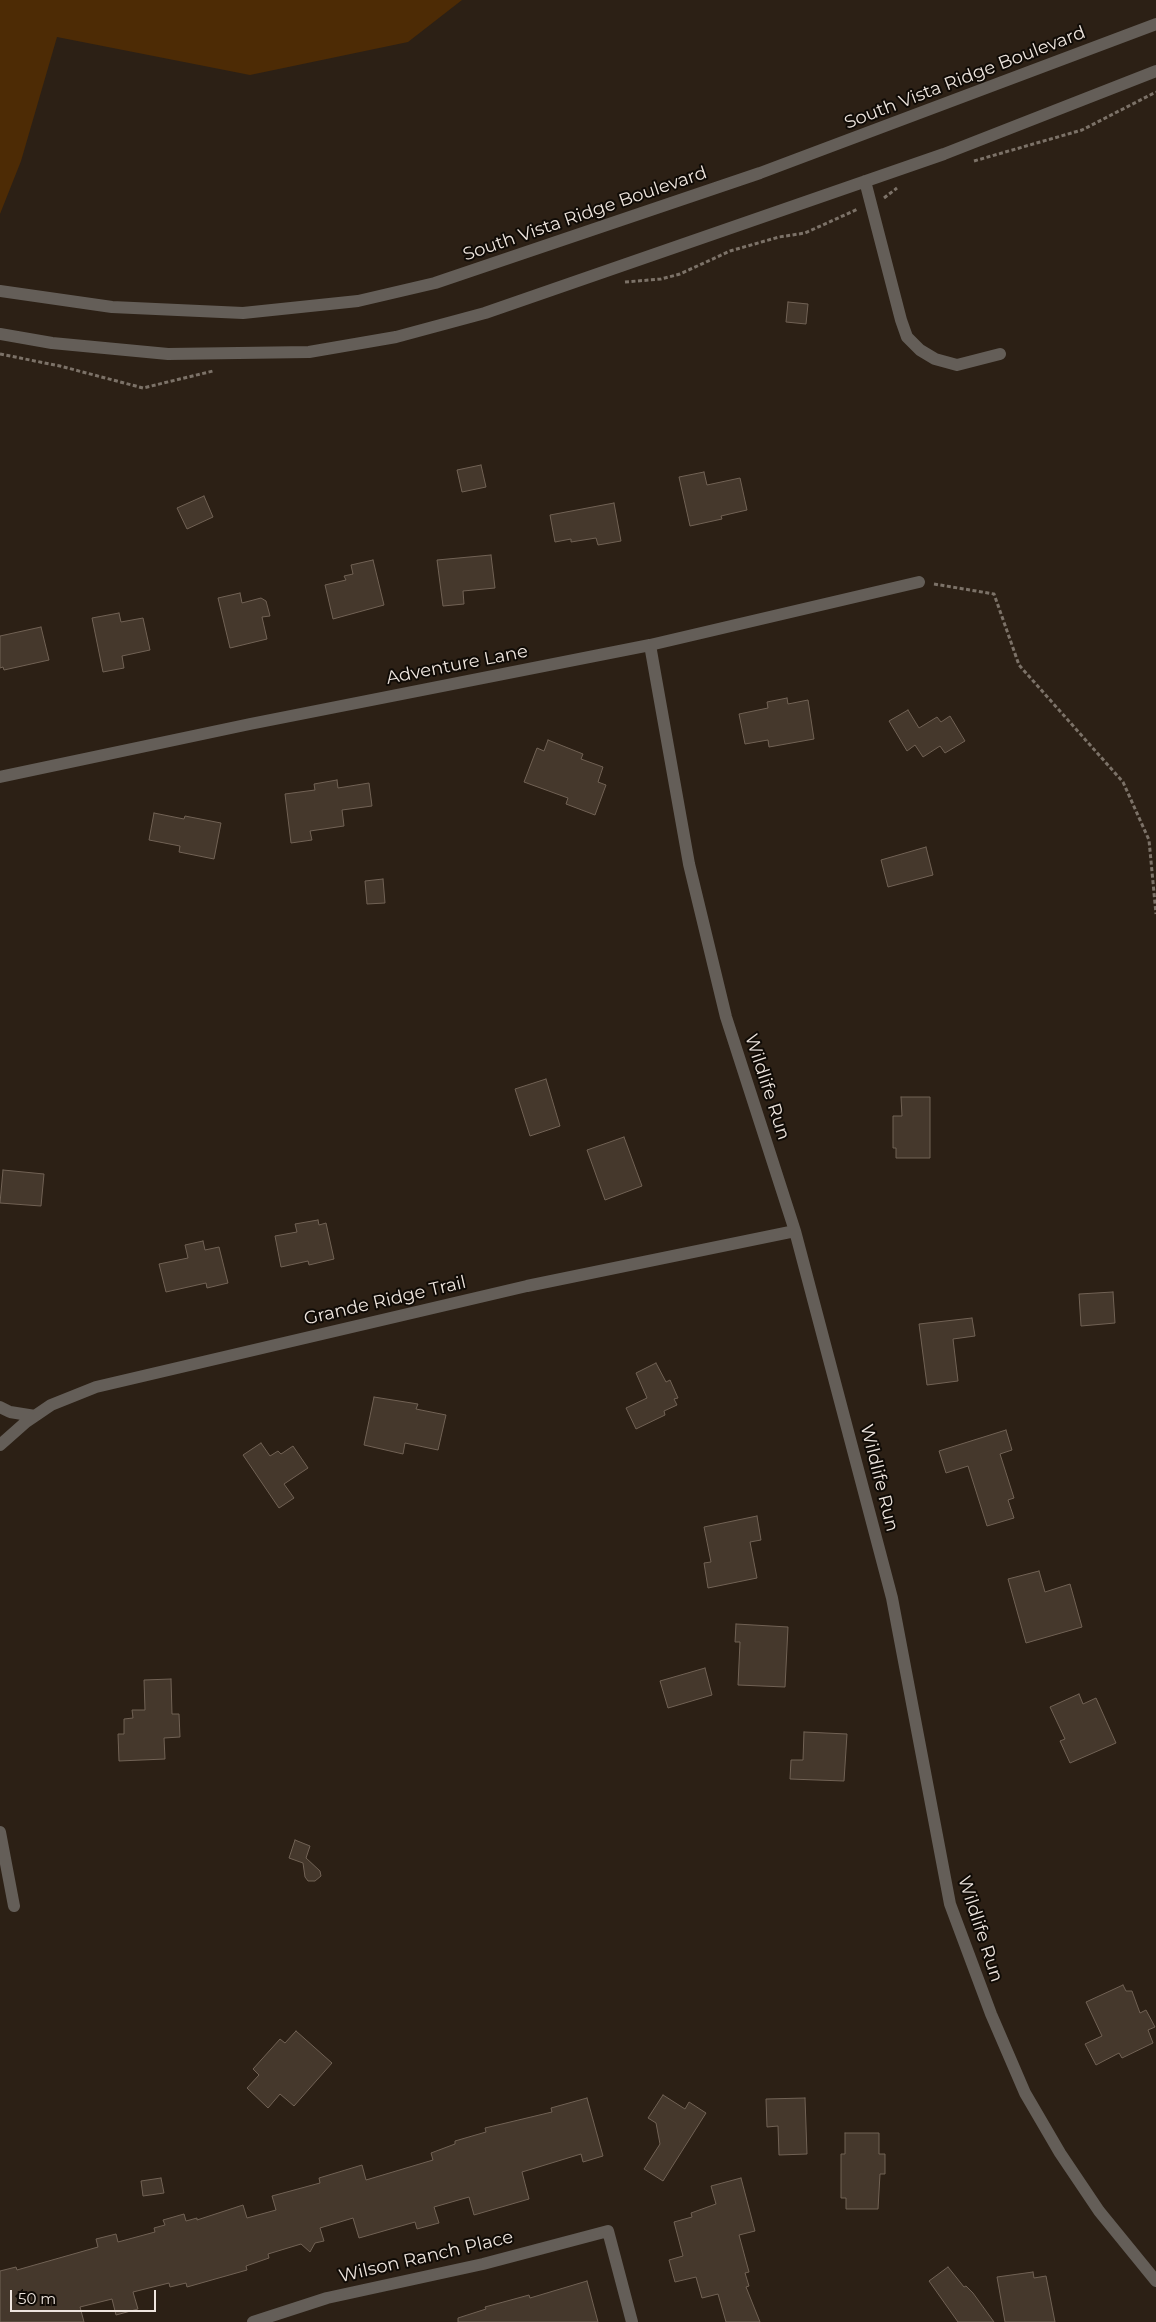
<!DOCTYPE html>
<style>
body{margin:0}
#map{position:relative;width:1156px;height:2322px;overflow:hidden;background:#2c2015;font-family:Montserrat,sans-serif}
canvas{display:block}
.scale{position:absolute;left:10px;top:2290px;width:146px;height:22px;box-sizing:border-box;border:2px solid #eee5de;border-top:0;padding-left:6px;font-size:15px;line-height:18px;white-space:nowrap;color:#eee5de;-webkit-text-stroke:4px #100b06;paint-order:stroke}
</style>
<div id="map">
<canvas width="1156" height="2322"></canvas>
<div class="scale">50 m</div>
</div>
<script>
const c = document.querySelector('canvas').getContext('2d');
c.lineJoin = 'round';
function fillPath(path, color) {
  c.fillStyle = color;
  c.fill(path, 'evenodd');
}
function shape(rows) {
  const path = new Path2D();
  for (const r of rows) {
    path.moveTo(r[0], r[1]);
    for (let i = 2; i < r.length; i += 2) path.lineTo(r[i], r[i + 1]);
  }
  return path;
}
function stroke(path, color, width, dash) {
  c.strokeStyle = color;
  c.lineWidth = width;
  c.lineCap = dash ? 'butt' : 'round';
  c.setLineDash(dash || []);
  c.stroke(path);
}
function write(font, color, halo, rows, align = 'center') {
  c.font = font + ' Montserrat,sans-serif';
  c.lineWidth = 4;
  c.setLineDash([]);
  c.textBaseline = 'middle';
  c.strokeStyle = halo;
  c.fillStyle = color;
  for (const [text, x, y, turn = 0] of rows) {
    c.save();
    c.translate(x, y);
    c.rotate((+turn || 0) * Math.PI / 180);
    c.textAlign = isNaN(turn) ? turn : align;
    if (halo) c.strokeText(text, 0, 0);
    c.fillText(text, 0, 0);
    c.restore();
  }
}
fillPath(shape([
 [0,0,462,0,408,42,250,75,57,37,21,161,0,214]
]), '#4d2b05');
const building = shape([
 [788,302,808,304,806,324,786,322,788,302],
 [481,465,486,487,462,492,457,470,481,465],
 [704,472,707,485,740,478,747,510,721,516,722,519,690,526,679,477,704,472],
 [204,496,213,517,187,529,177,508,204,496],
 [614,503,621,541,598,545,596,538,571,542,571,539,555,542,550,515,614,503],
 [491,555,495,588,463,591,464,604,443,606,437,560,491,555],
 [373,560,384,605,333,619,325,585,346,580,344,576,353,574,351,565,373,560],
 [240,593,242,603,261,598,266,601,270,616,262,617,267,639,230,648,218,598,240,593],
 [119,613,121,622,143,618,150,650,122,656,124,668,103,672,92,618,119,613],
 [41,627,49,660,4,670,3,667,0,668,0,636,41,627],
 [787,698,788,704,808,700,814,739,769,747,768,740,745,744,739,714,768,708,767,702,787,698],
 [908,710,919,728,937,717,941,722,950,716,965,741,945,753,940,746,923,757,915,745,907,751,889,721,908,710],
 [548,740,583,754,581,759,603,767,598,782,606,785,595,815,566,804,568,798,524,782,537,748,544,751,548,740],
 [337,780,338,788,369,783,372,806,342,810,344,826,310,831,312,840,291,843,285,794,315,790,314,784,337,780],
 [154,813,184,819,185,816,221,823,214,859,179,852,180,846,149,840,154,813],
 [926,847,933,875,888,887,881,860,926,847],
 [383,879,385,903,367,904,365,881,383,879],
 [546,1079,560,1126,530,1136,515,1089,546,1079],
 [901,1097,930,1097,930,1158,896,1158,896,1148,893,1148,893,1116,902,1116,901,1097],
 [624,1137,642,1186,605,1200,587,1150,624,1137],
 [3,1170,44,1174,41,1206,0,1203,3,1170],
 [318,1220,319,1225,326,1223,334,1259,309,1265,308,1261,281,1267,275,1236,297,1232,295,1224,318,1220],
 [203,1241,205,1250,219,1247,228,1283,207,1288,206,1283,166,1292,159,1264,188,1258,185,1245,203,1241],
 [1113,1292,1115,1323,1081,1326,1079,1294,1113,1292],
 [972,1318,975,1336,953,1339,958,1381,927,1385,919,1324,972,1318],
 [656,1363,666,1382,670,1380,678,1398,674,1399,677,1405,664,1411,665,1415,636,1429,626,1408,647,1398,636,1373,656,1363],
 [374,1397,418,1404,416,1409,446,1415,438,1450,405,1443,403,1454,364,1445,374,1397],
 [1006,1430,1012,1450,1000,1454,1014,1498,1008,1500,1014,1518,987,1526,968,1466,946,1473,939,1451,1006,1430],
 [261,1443,270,1456,278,1451,281,1454,293,1446,308,1468,284,1484,294,1498,279,1508,243,1455,261,1443],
 [757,1516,761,1540,750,1542,757,1578,708,1588,704,1563,711,1562,704,1527,757,1516],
 [1039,1571,1045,1592,1070,1584,1082,1627,1026,1643,1008,1579,1039,1571],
 [736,1624,788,1627,785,1687,738,1685,740,1642,735,1642,736,1624],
 [705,1668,712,1695,668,1708,660,1681,705,1668],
 [171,1679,172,1714,179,1714,180,1737,164,1738,165,1759,119,1761,118,1734,124,1734,124,1719,133,1718,132,1710,145,1710,144,1680,171,1679],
 [1079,1694,1083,1704,1096,1698,1116,1743,1070,1763,1060,1741,1065,1739,1050,1707,1079,1694],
 [804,1732,847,1734,844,1781,790,1779,791,1760,803,1760,804,1732],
 [295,1840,310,1846,306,1858,320,1871,321,1876,315,1881,308,1881,305,1877,303,1863,289,1858,295,1840],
 [1123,1985,1126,1991,1132,1991,1140,2013,1146,2010,1155,2027,1148,2030,1153,2043,1122,2058,1119,2053,1096,2065,1085,2044,1102,2036,1086,2002,1123,1985],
 [296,2031,332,2063,294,2106,280,2094,268,2108,247,2088,259,2075,253,2069,280,2039,285,2043,296,2031],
 [663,2095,685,2109,689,2102,706,2113,663,2181,644,2169,660,2144,656,2123,648,2118,663,2095],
 [587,2098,603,2156,583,2162,581,2154,522,2172,529,2199,474,2215,469,2197,434,2207,439,2223,417,2229,415,2222,359,2238,353,2218,320,2228,324,2241,315,2243,310,2252,301,2244,268,2254,269,2258,246,2266,247,2270,187,2287,186,2283,170,2287,169,2283,133,2292,138,2309,116,2315,112,2299,80,2307,84,2322,0,2322,0,2271,16,2267,17,2270,98,2247,96,2239,116,2234,118,2242,155,2232,154,2228,165,2225,163,2220,184,2214,186,2221,197,2218,197,2220,243,2205,247,2218,276,2210,272,2196,320,2183,319,2178,362,2165,366,2180,433,2160,431,2153,455,2144,455,2141,486,2132,485,2128,552,2112,551,2108,587,2098],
 [805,2098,807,2154,779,2155,778,2126,767,2127,766,2099,805,2098],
 [845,2133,879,2133,879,2154,885,2154,885,2174,880,2174,878,2209,846,2209,846,2198,841,2198,841,2154,845,2154,845,2133],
 [161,2178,164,2193,143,2196,141,2181,161,2178],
 [741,2178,755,2231,739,2235,749,2272,745,2273,749,2286,746,2287,760,2322,726,2322,718,2294,702,2298,696,2277,675,2282,669,2260,683,2256,674,2222,692,2217,691,2213,716,2204,711,2186,741,2178],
 [948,2267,964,2287,966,2286,973,2293,994,2322,958,2322,929,2281,948,2267],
 [1033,2272,1034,2278,1046,2276,1055,2322,1005,2322,997,2277,1033,2272],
 [587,2281,598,2322,458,2322,458,2318,486,2309,485,2307,529,2295,530,2298,587,2281]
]);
fillPath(building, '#45382c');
stroke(building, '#716255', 1);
stroke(shape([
 [974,161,1082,130,1156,92],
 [884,198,897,188],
 [625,282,661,279,680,274,730,251,779,237,805,233,858,209],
 [0,354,60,366,143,388,213,371],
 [934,584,994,594,1019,665,1123,782,1149,840,1156,914]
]), '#7c7268', 3, [4, 2.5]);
stroke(shape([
 [865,181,901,320,907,337,920,350,935,359,957,365,1000,354],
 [0,291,112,307,243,313,358,301,435,283,760,173,1156,24],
 [0,334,52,343,168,354,309,352,396,337,485,313,944,154,1156,71],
 [650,645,689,864,726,1017,795,1231,892,1598,950,1904,991,2014,1025,2093,1060,2153,1099,2211,1156,2281],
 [0,777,250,724,650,645,919,582],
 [0,1407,10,1412,35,1416],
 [0,1445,26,1422,51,1405,96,1387,527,1286,795,1231],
 [0,1832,14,1906],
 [253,2322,327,2298,483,2264,608,2231,632,2322]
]), '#645e58', 12);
write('18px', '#eee5de', '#100b06', [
 ["South Vista Ridge Boulevard",965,78,-21],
 ["South Vista Ridge Boulevard",585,214,-19],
 ["Adventure Lane",457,665,-11],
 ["Wildlife Run",767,1087,72],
 ["Grande Ridge Trail",385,1301,-13],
 ["Wildlife Run",879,1478,76],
 ["Wildlife Run",980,1929,72],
 ["Wilson Ranch Place",426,2257,-13]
]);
</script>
